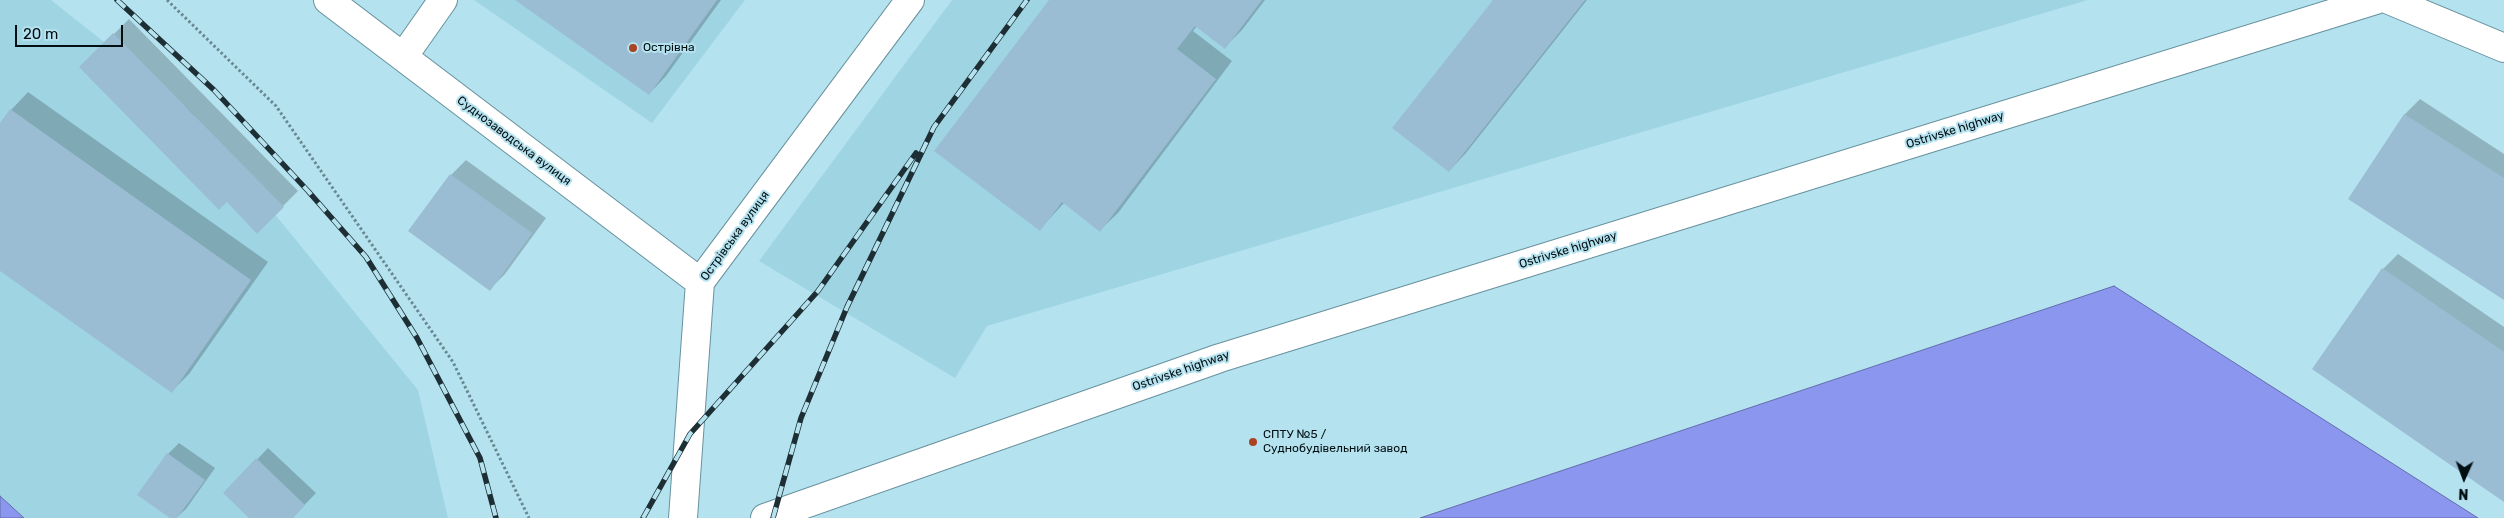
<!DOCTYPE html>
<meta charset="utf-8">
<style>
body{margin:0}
#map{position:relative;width:2504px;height:518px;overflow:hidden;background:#b5e2ef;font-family:Rubik,sans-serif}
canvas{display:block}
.north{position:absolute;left:2439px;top:453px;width:50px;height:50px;-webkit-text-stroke:4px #b5e2ef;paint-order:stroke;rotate:182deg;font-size:14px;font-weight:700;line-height:20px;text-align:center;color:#010e12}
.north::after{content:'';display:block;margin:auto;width:18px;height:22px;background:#010e12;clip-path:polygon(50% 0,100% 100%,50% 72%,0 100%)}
.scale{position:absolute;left:15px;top:25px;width:108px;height:22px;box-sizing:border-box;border:2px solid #010e12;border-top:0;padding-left:6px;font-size:15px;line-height:18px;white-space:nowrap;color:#010e12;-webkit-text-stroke:4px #b5e2ef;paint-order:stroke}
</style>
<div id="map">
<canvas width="2504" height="518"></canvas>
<div class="north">N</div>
<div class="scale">20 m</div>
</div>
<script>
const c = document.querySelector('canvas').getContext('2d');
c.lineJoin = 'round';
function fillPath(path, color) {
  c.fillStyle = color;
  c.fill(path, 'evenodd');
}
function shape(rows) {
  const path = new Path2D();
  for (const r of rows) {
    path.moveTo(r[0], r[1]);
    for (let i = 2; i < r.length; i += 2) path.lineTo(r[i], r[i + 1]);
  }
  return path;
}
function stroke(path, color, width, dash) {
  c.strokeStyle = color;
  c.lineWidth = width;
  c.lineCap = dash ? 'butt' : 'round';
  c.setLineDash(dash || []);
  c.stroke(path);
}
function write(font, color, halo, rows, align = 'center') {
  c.font = font + ' Rubik,sans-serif';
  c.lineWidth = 4;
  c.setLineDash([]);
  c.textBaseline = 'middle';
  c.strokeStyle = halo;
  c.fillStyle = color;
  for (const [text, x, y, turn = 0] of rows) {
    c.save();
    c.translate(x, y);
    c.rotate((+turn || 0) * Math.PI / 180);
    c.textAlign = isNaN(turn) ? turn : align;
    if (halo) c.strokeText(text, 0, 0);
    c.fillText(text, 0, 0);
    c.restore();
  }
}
fillPath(shape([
 [0,0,51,0,190,110,418,390,448,518,24,518,0,496],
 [474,0,745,0,652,123],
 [952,0,2088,0,987,326,955,378,759,261]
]), '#9fd5e3');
const water = shape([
 [2114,286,2478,518,1420,518,2114,286],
 [0,496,24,518,0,518,0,496]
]);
fillPath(water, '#8b96ee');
stroke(water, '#626dac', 1);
fillPath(shape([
 [517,0,721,0,666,76,649,94],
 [1050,0,1265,0,1242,30,1225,47,1197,26,1193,31,1232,61,1118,213,1100,230,1064,203,1040,229],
 [1495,0,1587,0,1466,153,1449,171],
 [129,19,298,191,257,232,227,201,81,67],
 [28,92,268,262,189,374,172,391,0,269,0,125,11,110],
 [2420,99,2504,154,2504,298,2350,198,2405,114],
 [466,160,546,218,505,274,490,289,451,175],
 [2398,254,2504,327,2504,500,2383,269],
 [179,443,215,468,186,509,176,518,172,518,168,454],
 [268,448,316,493,292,518,251,518,225,493]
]), '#0003');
fillPath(shape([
 [515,0,717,0,649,95],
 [1049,0,1262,0,1225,49,1195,26,1177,49,1216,79,1100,232,1062,202,1040,231,934,151],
 [1493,0,1585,0,1449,172,1392,128],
 [113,33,284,207,257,234,227,202,219,210,79,67],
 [10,109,251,280,172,393,0,271,0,123],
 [2404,114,2504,178,2504,300,2348,199],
 [450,174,532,233,490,291,408,231],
 [2382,268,2504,352,2504,502,2312,369],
 [167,453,205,480,177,518,170,518,137,495],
 [256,458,305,505,293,518,249,518,223,493]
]), '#9abdd4');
const minor = shape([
 [328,0,700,282],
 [2389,0,2504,48],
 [403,57,443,0],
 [683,518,700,282,910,0],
 [765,518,1220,358,2376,0]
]);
stroke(minor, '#67919d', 30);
stroke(shape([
 [167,0,276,106,453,362,529,518]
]), '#688891', 3, [2.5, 2.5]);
stroke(minor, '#fff', 28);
const rail = shape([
 [117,0,214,90,308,191,366,257,417,338,480,458,496,518],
 [643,518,690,434,818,291,916,153],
 [773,518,801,418,847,307,934,127,1027,0]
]);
stroke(rail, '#1d2f34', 5.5);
stroke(rail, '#b5e2ef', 4, [11]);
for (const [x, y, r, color] of [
 [633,48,5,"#aa4223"],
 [1253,442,5,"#aa4223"]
]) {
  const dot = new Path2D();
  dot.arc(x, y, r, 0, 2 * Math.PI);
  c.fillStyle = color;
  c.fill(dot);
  stroke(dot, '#b5e2ef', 2);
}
write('12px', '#010e12', '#b5e2ef', [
 ["Острівна",643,48],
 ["СПТУ №5 /",1263,435],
 ["Суднобудівельний завод",1263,449]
], 'left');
write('12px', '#010e12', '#b5e2ef', [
 ["Ostrivske highway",1955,130,-17],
 ["Суднозаводська вулиця",514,141,37],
 ["Острівська вулиця",735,236,-54],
 ["Ostrivske highway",1568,250,-17],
 ["Ostrivske highway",1181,371,-19]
]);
</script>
